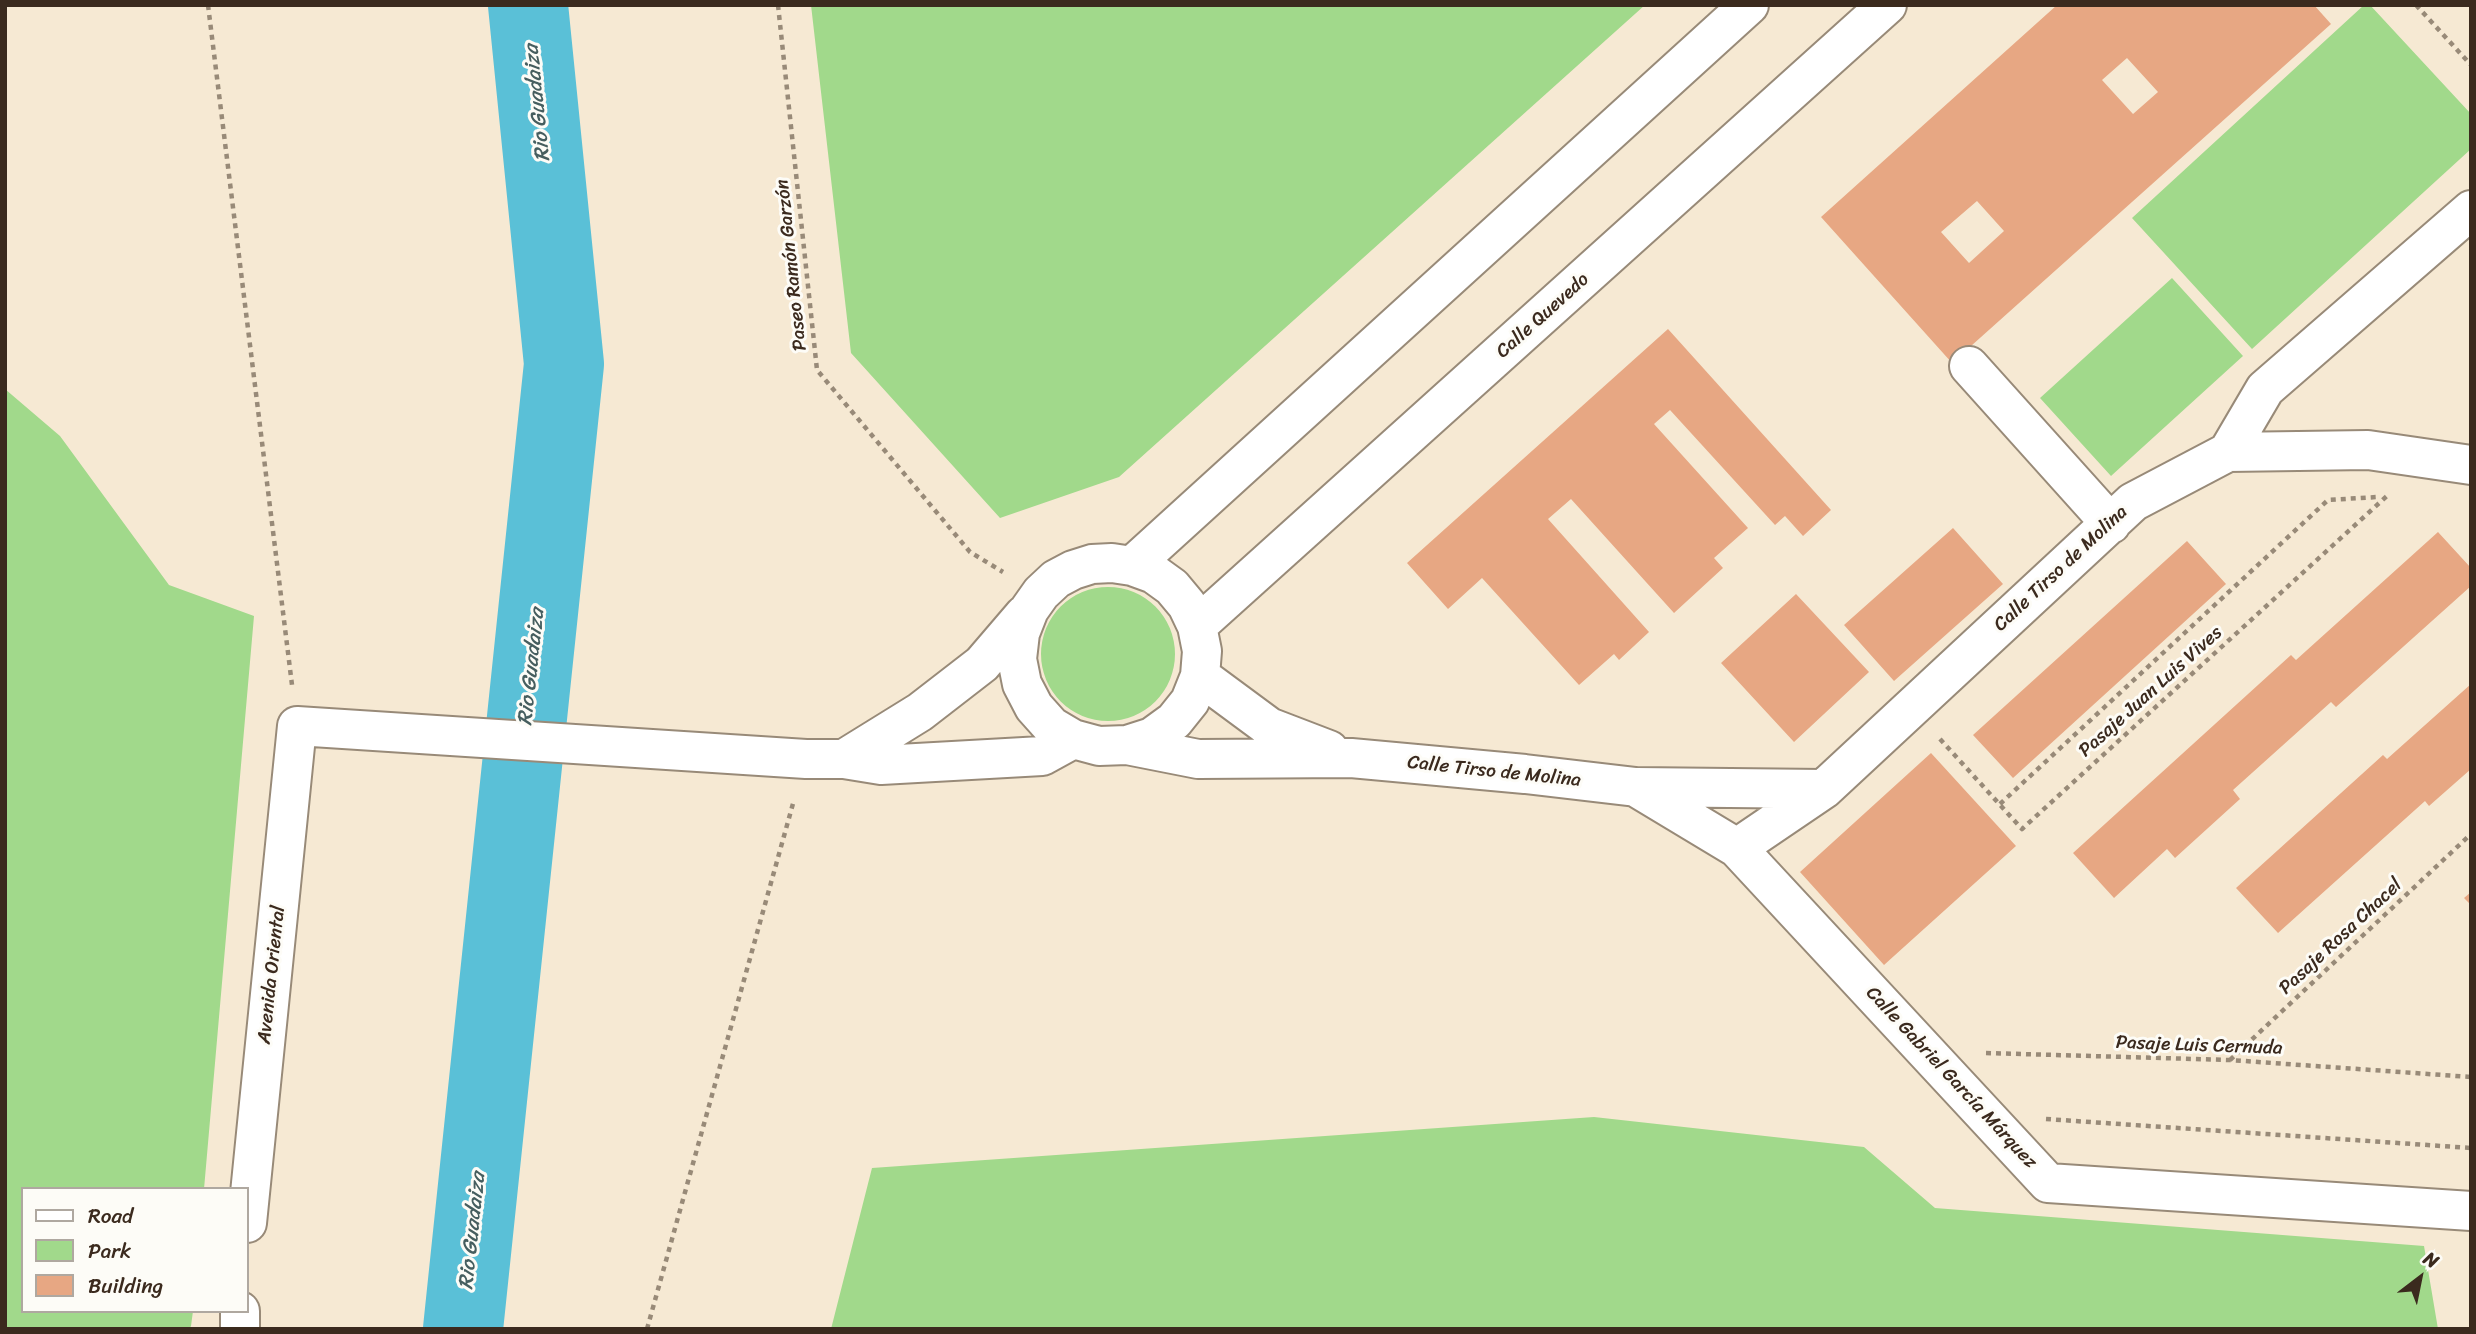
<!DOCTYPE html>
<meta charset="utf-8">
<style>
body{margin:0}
#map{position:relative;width:2476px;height:1334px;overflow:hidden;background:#f6e9d3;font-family:Sriracha,sans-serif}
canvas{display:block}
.frame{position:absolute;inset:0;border:7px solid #3b2a1e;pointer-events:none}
.legend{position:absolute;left:21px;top:1187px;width:228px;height:126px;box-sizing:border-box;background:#fdfcf7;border:2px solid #afa8a0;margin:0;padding:9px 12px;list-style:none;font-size:21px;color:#3b2a1e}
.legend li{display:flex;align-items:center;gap:14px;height:35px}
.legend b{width:35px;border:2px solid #afa8a0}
.north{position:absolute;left:2385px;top:1243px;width:70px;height:70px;-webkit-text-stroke:5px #fdfcf7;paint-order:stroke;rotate:32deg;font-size:19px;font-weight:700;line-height:28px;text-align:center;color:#3b2a1e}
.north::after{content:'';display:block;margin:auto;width:24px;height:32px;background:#3b2a1e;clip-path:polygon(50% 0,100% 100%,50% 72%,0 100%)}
</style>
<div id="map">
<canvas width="2476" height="1334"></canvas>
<div class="frame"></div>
<ul class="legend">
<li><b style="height:9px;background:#fff"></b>Road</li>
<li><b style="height:19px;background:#a1d98b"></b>Park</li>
<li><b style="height:19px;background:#e7a783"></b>Building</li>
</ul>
<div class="north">N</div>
</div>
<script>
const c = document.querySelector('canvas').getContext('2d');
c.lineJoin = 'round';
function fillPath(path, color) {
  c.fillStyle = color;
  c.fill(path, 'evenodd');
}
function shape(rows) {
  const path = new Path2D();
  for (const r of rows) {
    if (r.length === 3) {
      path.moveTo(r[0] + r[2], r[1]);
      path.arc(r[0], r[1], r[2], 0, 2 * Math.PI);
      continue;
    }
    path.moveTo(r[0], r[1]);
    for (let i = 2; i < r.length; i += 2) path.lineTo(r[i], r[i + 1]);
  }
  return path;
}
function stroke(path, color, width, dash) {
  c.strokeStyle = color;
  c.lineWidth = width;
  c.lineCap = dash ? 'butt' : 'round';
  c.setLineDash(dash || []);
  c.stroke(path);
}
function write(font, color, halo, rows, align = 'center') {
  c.font = font + ' Sriracha,sans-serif';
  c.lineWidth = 6;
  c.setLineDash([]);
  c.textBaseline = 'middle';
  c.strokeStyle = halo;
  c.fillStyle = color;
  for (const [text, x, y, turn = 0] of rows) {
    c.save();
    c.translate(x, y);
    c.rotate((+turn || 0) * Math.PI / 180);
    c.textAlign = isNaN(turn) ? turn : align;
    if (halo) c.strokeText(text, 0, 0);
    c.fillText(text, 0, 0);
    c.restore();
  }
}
fillPath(shape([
 [811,5,1645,5,1119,477,1000,518,851,353],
 [2364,5,2370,5,2471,114,2471,149,2252,349,2132,218],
 [2172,278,2243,356,2111,476,2040,398],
 [5,389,60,436,169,585,254,616,204,1189,23,1189,23,1311,193,1311,191,1326,189,1329,5,1329],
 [1108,654,67],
 [1594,1117,1864,1147,1935,1208,2424,1246,2438,1329,831,1329,872,1168]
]), '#a1d98b');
stroke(shape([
 [463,1329,564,364,528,5]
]), '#5ac0d7', 80);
fillPath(shape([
 [2057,5,2314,5,2331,24,1952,363,1821,217],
 [2127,58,2158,92,2133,114,2102,80],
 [1977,201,2004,231,1969,263,1941,232],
 [1668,329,1831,510,1803,536,1785,516,1775,525,1670,410,1654,424,1748,528,1714,558,1723,568,1674,613,1571,499,1548,519,1649,632,1619,660,1614,654,1579,685,1482,578,1448,609,1407,563],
 [1953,528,2003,584,1894,681,1844,625],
 [2438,532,2471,568,2471,586,2336,707,2331,702,2233,790,2240,799,2175,858,2167,849,2114,898,2073,853,2291,655,2296,660],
 [2187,541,2226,584,2013,778,1973,735],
 [1796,594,1869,672,1794,742,1721,663],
 [2471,684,2471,769,2429,806,2425,801,2278,933,2236,888,2383,755,2387,759],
 [1931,753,2016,846,1884,965,1800,872],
 [2471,892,2471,905,2464,898]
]), '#e7a783');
const minor = shape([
 [1969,366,2111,524],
 [2228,452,2265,389,2471,210],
 [1132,566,1749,5],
 [1197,626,1887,5],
 [1200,676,1269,727,1329,750],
 [1127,745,1152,737,1174,721,1190,701,1200,676,1202,651,1197,626,1187,605,1172,587,1154,574,1132,566,1112,563,1092,564,1073,570,1056,579,1041,593,1029,610,1020,633,1017,659,1022,684,1034,707,1051,726,1073,739,1099,746,1127,745,1198,759,1351,758,1525,774,1636,787,1824,789],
 [844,759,920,712,982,664,1024,615],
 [1639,789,1737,848,2048,1183,2471,1211],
 [1737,848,1824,789,2133,502,2228,452,2368,450,2471,465],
 [247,1223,297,726,806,759,844,759,881,765,1042,756,1073,739],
 [240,1329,240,1311]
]);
stroke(minor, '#988a78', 42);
stroke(shape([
 [208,5,292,685],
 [778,5,817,370,970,552,1003,572],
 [2416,5,2471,65],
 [1940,739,2022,829,2388,495],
 [2000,804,2328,500,2377,497],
 [1986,1053,2230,1060,2471,1077],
 [2230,1060,2471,834],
 [2046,1119,2471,1148],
 [647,1329,794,800]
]), '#988a78', 4.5, [5, 5]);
stroke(minor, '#fff', 38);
write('19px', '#3b2a1e', '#fdfcf7', [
 ["Paseo Ramón Garzón",792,265,-96],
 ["Calle Quevedo",1543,316,-42],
 ["Calle Tirso de Molina",2061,569,-43],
 ["Pasaje Juan Luis Vives",2151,692,-42],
 ["Calle Tirso de Molina",1494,772,6],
 ["Pasaje Rosa Chacel",2341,937,-43],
 ["Avenida Oriental",272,975,-84],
 ["Pasaje Luis Cernuda",2199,1046,2],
 ["Calle Gabriel García Márquez",1951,1078,47]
]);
write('italic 21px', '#465e5f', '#fdfcf7', [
 ["Rio Guadaiza",538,103,-96],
 ["Rio Guadaiza",532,667,-84],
 ["Rio Guadaiza",473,1231,-84]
]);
</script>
